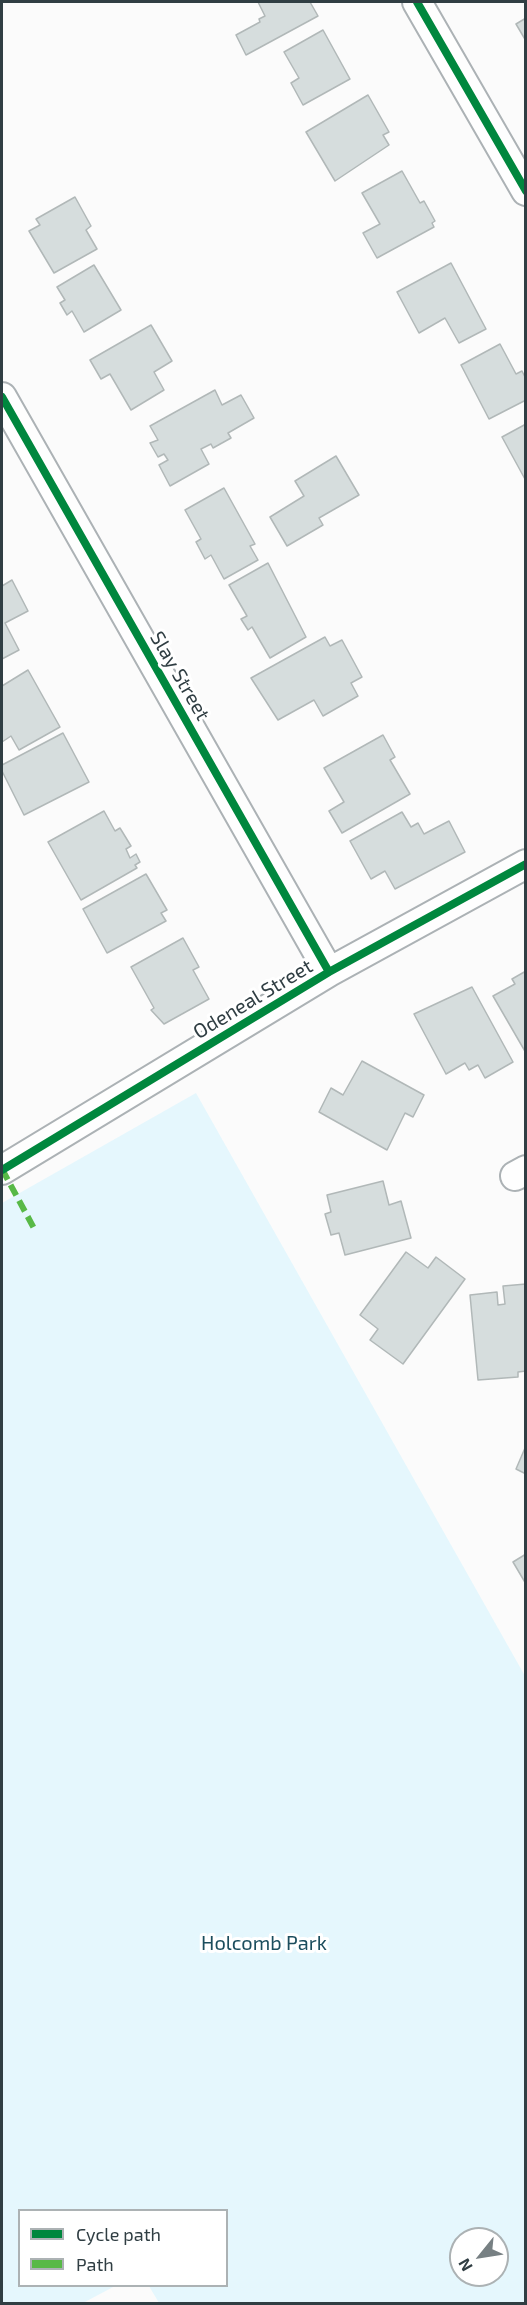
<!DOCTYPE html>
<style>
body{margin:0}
#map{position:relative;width:527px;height:2305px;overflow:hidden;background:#fbfbfb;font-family:"Exo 2",sans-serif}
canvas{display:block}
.frame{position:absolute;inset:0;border:3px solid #303e43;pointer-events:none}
.legend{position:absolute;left:18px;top:2209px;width:210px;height:78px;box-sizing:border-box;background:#fff;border:2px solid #acb2b4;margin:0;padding:8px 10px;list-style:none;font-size:18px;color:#303e43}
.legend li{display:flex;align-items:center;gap:12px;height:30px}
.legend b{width:30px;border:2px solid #acb2b4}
.north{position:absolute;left:449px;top:2227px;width:60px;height:60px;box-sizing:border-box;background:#fff;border:2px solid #acb2b4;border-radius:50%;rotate:240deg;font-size:16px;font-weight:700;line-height:24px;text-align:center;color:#303e43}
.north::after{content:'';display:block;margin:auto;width:21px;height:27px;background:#778083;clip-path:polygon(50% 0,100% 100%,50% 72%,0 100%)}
</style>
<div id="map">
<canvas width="527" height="2305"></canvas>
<div class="frame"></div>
<ul class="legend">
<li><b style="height:8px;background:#00873e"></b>Cycle path</li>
<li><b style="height:8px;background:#58b947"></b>Path</li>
</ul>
<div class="north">N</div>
</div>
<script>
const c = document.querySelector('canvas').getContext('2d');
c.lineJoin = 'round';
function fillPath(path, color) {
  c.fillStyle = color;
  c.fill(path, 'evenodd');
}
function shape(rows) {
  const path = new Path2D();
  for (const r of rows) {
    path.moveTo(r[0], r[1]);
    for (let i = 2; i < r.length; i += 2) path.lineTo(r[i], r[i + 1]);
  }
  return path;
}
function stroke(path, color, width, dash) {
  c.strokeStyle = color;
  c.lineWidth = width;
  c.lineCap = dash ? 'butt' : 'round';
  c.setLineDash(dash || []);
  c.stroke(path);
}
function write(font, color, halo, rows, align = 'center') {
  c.font = font + ' "Exo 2",sans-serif';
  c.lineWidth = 6;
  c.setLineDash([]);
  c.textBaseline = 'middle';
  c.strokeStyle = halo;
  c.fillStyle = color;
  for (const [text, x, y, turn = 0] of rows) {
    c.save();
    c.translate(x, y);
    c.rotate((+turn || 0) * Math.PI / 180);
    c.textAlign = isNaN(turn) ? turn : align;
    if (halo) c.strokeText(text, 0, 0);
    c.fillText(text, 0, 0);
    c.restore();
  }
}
fillPath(shape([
 [196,1093,525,1676,525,2303,159,2303,149,2286,226,2286,226,2210,20,2210,20,2286,115,2286,83,2303,2,2303,2,1203],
 [461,2239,497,2239,497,2275,461,2275]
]), '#e5f7fd');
const building = shape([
 [258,2,310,2,318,16,246,55,236,35,260,22,259,19,265,16,258,2],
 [526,18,526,41,516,24,526,18],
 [323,30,350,79,303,105,291,83,299,78,284,52,323,30],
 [368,95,389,132,383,135,389,145,335,181,306,132,368,95],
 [402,171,420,203,424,201,435,221,432,223,434,227,377,258,363,233,380,224,362,193,402,171],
 [75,197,91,226,86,230,97,249,54,273,29,231,40,225,36,219,75,197],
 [451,263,486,329,459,343,445,318,419,333,397,292,451,263],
 [94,265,121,310,84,332,72,311,67,315,60,303,65,300,57,287,94,265],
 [151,325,172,361,154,372,164,390,131,410,110,374,101,379,90,360,151,325],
 [500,344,516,374,522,371,526,379,526,400,489,419,461,365,500,344],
 [215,390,222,405,241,395,254,418,228,433,231,438,213,448,211,444,201,449,209,464,170,486,159,465,168,460,164,454,158,457,150,443,158,440,150,426,215,390],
 [526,424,526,481,502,437,526,424],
 [336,456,359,495,319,518,323,525,287,546,270,517,304,496,295,481,336,456],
 [224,488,255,544,250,546,258,560,224,579,211,555,205,559,196,542,201,539,185,510,224,488],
 [268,563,306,637,270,658,252,627,248,630,241,619,247,616,229,585,268,563],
 [12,580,28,611,5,623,19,650,2,659,2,586,12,580],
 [325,637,330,646,342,640,362,677,351,683,358,696,323,716,314,700,278,720,251,678,325,637],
 [28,670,60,727,19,750,11,736,2,742,2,686,28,670],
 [63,733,89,782,24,815,2,771,2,765,63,733],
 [383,735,395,757,390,760,410,794,342,833,329,811,344,802,324,768,383,735],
 [104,811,115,831,120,828,131,846,126,849,130,858,136,854,140,862,135,865,137,868,81,900,48,842,104,811],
 [402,812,411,827,418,823,424,834,449,821,465,852,395,889,385,871,371,879,350,841,402,812],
 [146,874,167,910,161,913,166,921,107,953,83,909,146,874],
 [183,938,199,967,193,970,209,999,164,1024,151,1010,154,1008,131,967,183,938],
 [526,971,526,1053,493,996,515,984,512,979,526,971],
 [472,987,513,1062,485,1078,478,1065,469,1070,465,1063,446,1074,414,1014,472,987],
 [362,1061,424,1095,413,1117,405,1113,387,1150,319,1112,331,1088,343,1095,362,1061],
 [383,1181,389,1205,401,1201,411,1238,345,1255,339,1233,331,1235,325,1214,331,1212,327,1195,383,1181],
 [406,1252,428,1268,436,1257,465,1279,403,1364,370,1340,378,1329,360,1315,406,1252],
 [526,1284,526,1371,518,1372,518,1377,478,1380,470,1295,497,1292,498,1305,505,1304,503,1286,526,1284],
 [525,1448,526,1449,526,1474,516,1469,525,1448],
 [526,1554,526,1584,513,1562,526,1554]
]);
fillPath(building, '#d6dddd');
stroke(building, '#b1b8b8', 1.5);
const street = shape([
 [417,2,526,191],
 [2,397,329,972],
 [2,1170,329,972,526,864],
 [515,1176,526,1170]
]);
stroke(street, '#acb2b5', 32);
stroke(street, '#fefefe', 28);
stroke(shape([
 [2,1169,36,1232]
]), '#58b947', 6, [12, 6]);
stroke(shape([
 [417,2,526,191],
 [2,397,329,972],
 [2,1170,329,972,526,864]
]), '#00873e', 8);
write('20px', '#303e43', '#fff', [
 ["Slay Street",180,676,60],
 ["Odeneal Street",253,999,-31]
]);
write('20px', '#1b4d5d', '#fff', [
 ["Holcomb Park",264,1943]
]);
</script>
